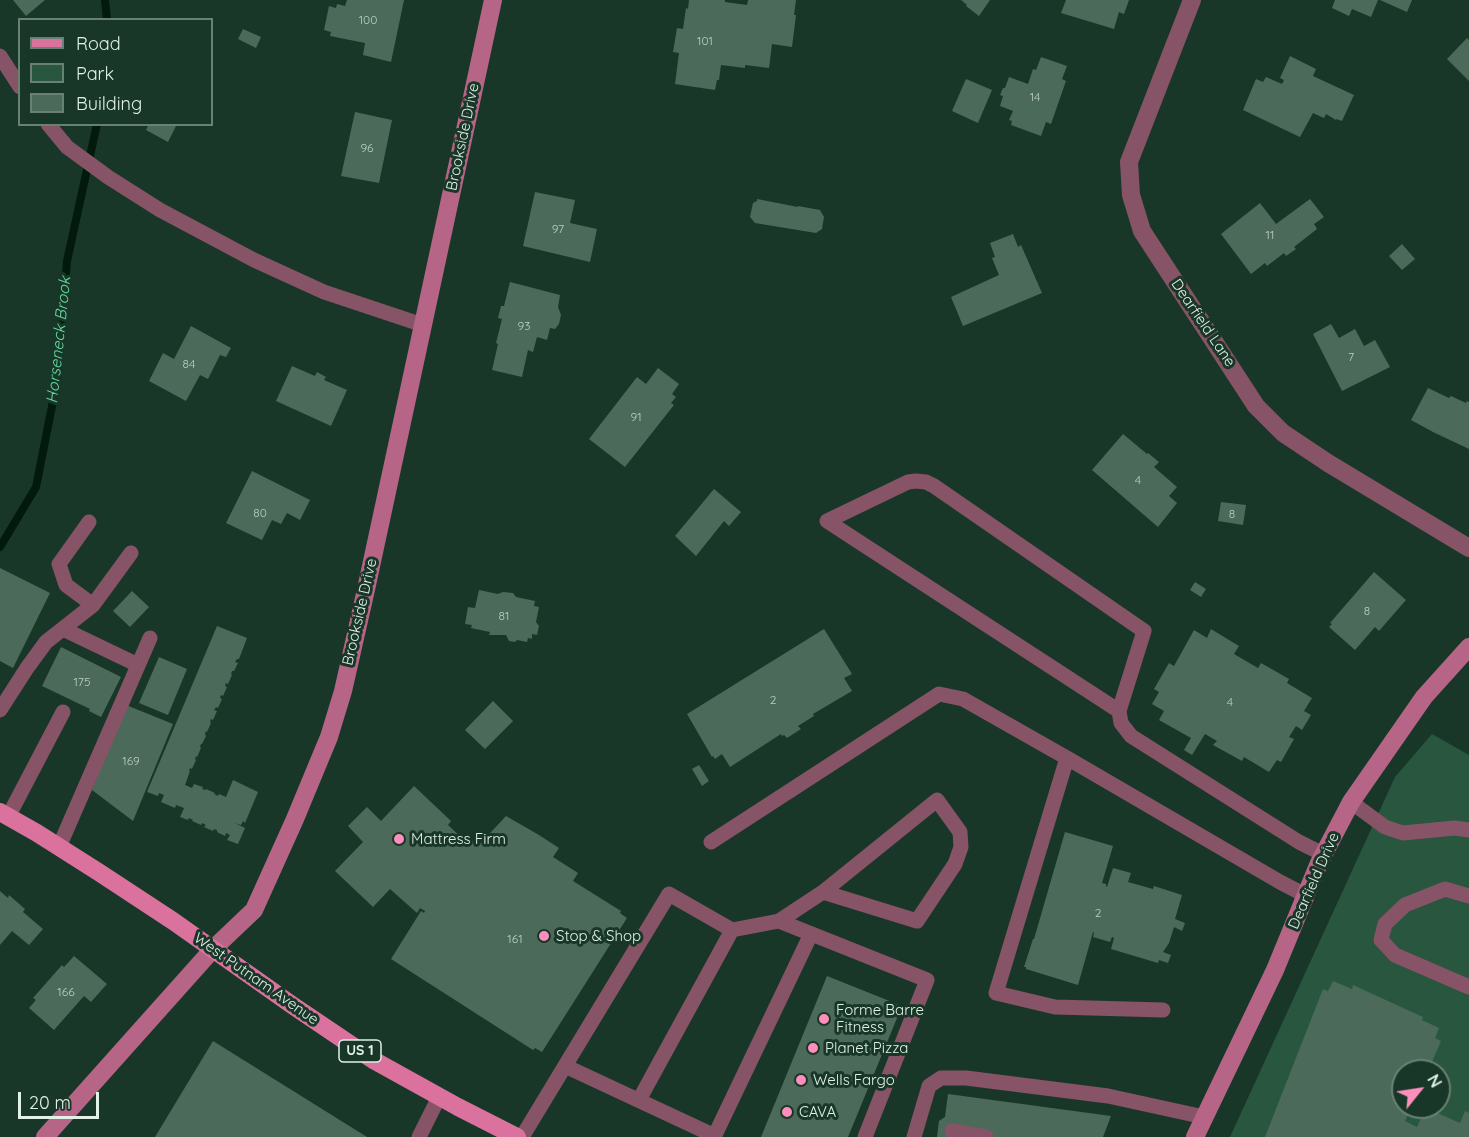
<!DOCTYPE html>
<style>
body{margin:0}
#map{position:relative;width:1469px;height:1137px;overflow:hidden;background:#193728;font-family:Quicksand,sans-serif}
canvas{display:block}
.legend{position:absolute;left:18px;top:18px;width:195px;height:108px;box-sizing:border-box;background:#193728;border:2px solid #698174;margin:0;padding:8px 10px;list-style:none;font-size:18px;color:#e0f1e7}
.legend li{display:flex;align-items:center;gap:12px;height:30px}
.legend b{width:30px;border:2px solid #698174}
.north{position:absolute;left:1391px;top:1059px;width:60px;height:60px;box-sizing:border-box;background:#193728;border:2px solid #698174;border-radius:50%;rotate:60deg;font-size:16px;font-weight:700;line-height:24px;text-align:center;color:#e0f1e7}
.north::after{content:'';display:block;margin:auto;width:21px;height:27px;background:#fe8ebc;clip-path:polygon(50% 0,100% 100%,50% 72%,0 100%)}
.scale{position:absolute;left:18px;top:1092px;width:81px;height:27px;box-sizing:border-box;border:3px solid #e0f1e7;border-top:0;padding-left:8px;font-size:18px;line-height:21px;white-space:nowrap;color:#e0f1e7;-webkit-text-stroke:4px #193728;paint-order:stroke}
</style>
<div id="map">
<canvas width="1469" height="1137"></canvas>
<ul class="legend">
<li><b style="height:8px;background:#db729e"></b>Road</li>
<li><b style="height:16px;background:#28563f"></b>Park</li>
<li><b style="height:16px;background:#4c6a59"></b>Building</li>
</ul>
<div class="north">N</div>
<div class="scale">20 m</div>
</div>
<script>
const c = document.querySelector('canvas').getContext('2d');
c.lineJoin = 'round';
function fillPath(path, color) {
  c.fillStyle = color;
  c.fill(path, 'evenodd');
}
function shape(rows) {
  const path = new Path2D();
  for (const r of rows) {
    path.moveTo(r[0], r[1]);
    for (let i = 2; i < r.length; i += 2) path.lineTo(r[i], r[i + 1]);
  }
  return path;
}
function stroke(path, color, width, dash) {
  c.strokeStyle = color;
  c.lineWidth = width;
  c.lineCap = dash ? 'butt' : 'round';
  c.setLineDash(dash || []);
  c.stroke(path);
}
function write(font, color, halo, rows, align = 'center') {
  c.font = font + ' Quicksand,sans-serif';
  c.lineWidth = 6;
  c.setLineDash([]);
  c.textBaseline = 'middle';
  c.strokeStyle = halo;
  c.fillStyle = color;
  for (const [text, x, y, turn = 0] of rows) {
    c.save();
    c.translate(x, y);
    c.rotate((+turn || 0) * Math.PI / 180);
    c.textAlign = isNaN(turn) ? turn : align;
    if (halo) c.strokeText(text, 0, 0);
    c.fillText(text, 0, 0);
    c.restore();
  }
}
fillPath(shape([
 [1432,734,1469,755,1469,1137,1230,1137,1395,777],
 [1403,1071,1439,1071,1439,1107,1403,1107]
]), '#28563f');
stroke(shape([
 [105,0,107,20],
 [0,547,36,487,57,381,67,261,97,124]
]), '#011a0d', 8);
fillPath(shape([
 [13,0,45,0,26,16],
 [347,0,404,0,391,62,363,55,365,43,330,36,331,32,324,30,329,6,336,8,337,4,345,6],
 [689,0,725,0,725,2,747,5,748,0,796,0,794,15,796,15,792,47,772,44,769,68,745,65,745,68,721,65,719,80,717,80,715,90,675,84,679,53,673,52,677,28,683,29,686,8,688,9],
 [961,0,990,0,979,16,966,6,967,5],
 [1066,0,1129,0,1124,14,1119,12,1114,29,1061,13],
 [1335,0,1378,0,1371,17,1352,9,1349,16,1332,8],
 [1380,0,1412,0,1407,12],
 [243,29,261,37,256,48,238,39],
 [1467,38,1469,40,1469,81,1447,59],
 [1290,56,1316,69,1313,76,1354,95,1342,121,1336,119,1336,120,1326,114,1324,118,1313,113,1300,137,1243,110,1256,79,1263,82,1266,77,1282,84,1284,80,1280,78],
 [1041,57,1067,66,1062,79,1066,81,1051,124,1046,122,1041,136,1011,125,1012,121,1009,120,1013,111,1000,106,1003,96,1000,95,1003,88,1005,88,1009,77,1028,84,1033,69,1036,70],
 [966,79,992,90,978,123,952,111],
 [355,112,392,120,379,183,341,176],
 [149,124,177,124,168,142,146,130],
 [535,192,575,200,570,223,597,229,590,262,523,246],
 [757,199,798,207,798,206,820,210,824,217,822,229,816,233,755,223,750,217,753,203,757,201],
 [1310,199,1324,217,1314,224,1317,229,1294,247,1296,249,1286,256,1284,253,1267,266,1265,263,1251,274,1221,234,1260,203,1276,224],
 [1013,234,1018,247,1021,245,1042,293,963,326,951,297,999,275,992,258,995,257,990,243],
 [1402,244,1415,259,1402,270,1389,256],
 [510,282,560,295,558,307,561,315,559,324,555,329,550,328,547,340,537,337,533,352,528,350,522,377,492,370,498,344,496,343,502,319,498,318,501,306,504,306],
 [1331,324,1339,338,1355,329,1364,346,1375,340,1390,367,1342,391,1313,334],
 [191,326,231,348,226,357,220,355,208,379,200,375,186,401,149,381,163,353,174,359],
 [292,366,315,376,317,372,326,377,324,380,347,390,331,426,276,401],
 [658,368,679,384,672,394,676,397,671,403,674,405,625,467,589,439,637,377,646,384],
 [1428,388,1449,398,1451,396,1466,403,1467,401,1469,402,1469,449,1433,432,1411,420],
 [1123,434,1147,454,1148,453,1159,462,1154,467,1177,487,1169,496,1177,503,1158,527,1092,470],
 [252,471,310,500,300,520,287,513,281,524,272,520,262,540,226,523],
 [714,489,741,512,729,526,724,521,696,556,675,536],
 [1221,502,1246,505,1243,525,1218,521],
 [0,568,50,593,13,668,0,661],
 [1374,572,1406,600,1379,631,1375,627,1355,650,1329,627,1332,624,1330,623],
 [1195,582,1206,589,1201,597,1190,590],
 [479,590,498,594,503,592,513,593,516,597,535,601,534,606,539,607,536,622,539,626,537,635,532,634,532,639,528,638,527,642,517,640,515,642,509,641,506,635,489,635,490,632,471,628,472,625,465,624,468,607,475,608],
 [132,591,149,607,130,627,113,611],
 [217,626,247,638,239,659,237,659,235,662,238,663,234,671,232,671,231,674,232,675,228,684,226,683,225,686,227,687,223,696,221,695,220,698,222,699,218,708,216,707,214,710,217,711,213,720,211,719,210,722,211,723,207,732,206,731,205,734,206,736,202,744,201,744,200,747,201,748,197,757,196,756,195,759,196,760,192,769,190,768,189,771,190,771,185,785,192,788,194,784,203,787,202,789,206,790,206,789,215,793,214,794,218,796,219,794,226,797,233,780,258,792,245,823,243,821,241,825,235,823,245,828,238,844,227,840,230,835,226,833,225,836,217,832,217,830,214,829,213,831,204,827,206,825,202,823,201,825,192,821,193,820,189,818,188,820,180,817,184,808,176,805,175,808,161,802,164,795,159,793,158,796,147,792],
 [824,629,852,674,844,678,852,691,813,714,814,716,798,726,801,729,787,738,784,735,782,736,781,734,730,767,722,754,715,759,713,756,712,757,687,714],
 [1211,629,1239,646,1234,654,1258,668,1261,663,1289,679,1287,683,1312,698,1304,711,1311,715,1302,730,1296,726,1289,737,1294,739,1281,762,1277,760,1269,772,1244,757,1242,761,1213,745,1217,741,1205,734,1192,755,1184,750,1191,738,1159,720,1164,711,1152,704,1159,692,1154,689,1169,663,1174,666,1194,630,1207,638],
 [61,647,121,677,101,717,89,711,90,709,42,686],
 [159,657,187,669,168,715,139,703],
 [493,701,513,721,485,749,465,730],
 [126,705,173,724,133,821,92,790],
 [699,765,709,781,702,786,692,769],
 [414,786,451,821,448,825,462,838,465,835,479,845,506,816,539,835,559,848,553,857,578,873,573,881,621,911,620,913,627,918,542,1052,535,1048,533,1050,391,959,421,911,424,913,425,911,420,908,417,913,390,889,373,907,335,871,363,842,348,826,367,807,381,821],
 [1065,832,1113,846,1102,883,1106,884,1106,886,1107,887,1113,868,1131,873,1128,882,1153,889,1154,886,1182,895,1175,919,1185,923,1182,931,1174,927,1169,943,1163,952,1171,955,1168,963,1159,960,1158,963,1111,949,1114,938,1112,937,1110,942,1093,937,1094,933,1093,932,1078,985,1026,969,1026,967,1024,967,1033,939,1034,939],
 [0,891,8,898,9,895,25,909,23,912,43,929,29,945,12,931,0,945],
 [74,956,107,984,91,1002,84,996,54,1030,29,1008,36,1000,33,998,62,965,64,967],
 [827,976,902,1006,848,1137,761,1137],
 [1333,981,1352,989,1353,985,1423,1017,1422,1020,1439,1028,1435,1038,1441,1041,1428,1071,1403,1071,1403,1107,1411,1107,1405,1121,1417,1127,1426,1108,1460,1123,1465,1111,1469,1113,1469,1137,1265,1137,1323,989,1328,991],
 [213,1041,367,1137,155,1137],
 [948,1094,1111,1116,1103,1137,937,1137,939,1121,945,1117]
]), '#4c6a59');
stroke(shape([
 [0,56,20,87],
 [48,124,67,147,108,177,160,210,254,260,324,292,423,325],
 [89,522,59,564,66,585,93,605],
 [63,629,138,665],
 [0,710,27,668,46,642,93,605,131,553],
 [1119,711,827,521,908,482,916,481,926,482,934,486,1144,631,1119,711,1121,723,1131,736,1299,842,1323,854],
 [1067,758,996,993,1055,1007,1163,1010],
 [1351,802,1385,827,1403,833,1455,828,1469,830],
 [8,817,63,712],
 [711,842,939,694,963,699,1067,758,1280,882,1305,895],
 [59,847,150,638],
 [1469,896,1445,889,1405,905,1385,924,1381,940,1395,955,1469,987],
 [779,921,927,980,865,1137],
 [565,1066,715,1136],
 [639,1100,732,930],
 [952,1131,986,1137],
 [419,1137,439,1097],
 [522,1137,669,894,732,930,779,921,823,892,937,800,960,832,961,847,955,864,917,921,823,892],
 [714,1137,811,934],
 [914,1137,929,1086,941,1078,966,1078,1108,1096,1204,1117]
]), '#875367', 15);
stroke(shape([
 [1192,0,1129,162,1131,195,1142,231,1256,406,1283,433,1328,463,1469,548]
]), '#875367', 18);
stroke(shape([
 [45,1137,213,949,254,910,295,819,329,737,343,691,365,594,493,0],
 [1195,1137,1275,970,1319,863,1351,802,1424,697,1469,647]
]), '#b66586', 18);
stroke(shape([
 [0,812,37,833,100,873,173,921,292,1005,375,1061,458,1107,517,1137]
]), '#db729e', 18);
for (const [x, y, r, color] of [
 [399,839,6,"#fe8ebc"],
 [544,936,6,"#fe8ebc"],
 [824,1019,6,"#fe8ebc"],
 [813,1048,6,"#fe8ebc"],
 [801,1080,6,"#fe8ebc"],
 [787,1112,6,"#fe8ebc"]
]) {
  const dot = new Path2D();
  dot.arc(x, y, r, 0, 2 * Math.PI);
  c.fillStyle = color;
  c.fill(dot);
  stroke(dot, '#193728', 2);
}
write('12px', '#bbcfc4', null, [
 ["100",368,20],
 ["101",705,41],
 ["14",1035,97],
 ["96",367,148],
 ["97",558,229],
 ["11",1270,235],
 ["93",524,326],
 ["7",1351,357],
 ["84",189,364],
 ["91",636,417],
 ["4",1138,480],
 ["80",260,513],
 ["8",1232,514],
 ["8",1367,611],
 ["81",504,616],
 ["175",82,682],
 ["2",773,700],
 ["4",1230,702],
 ["169",131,761],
 ["2",1098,913],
 ["161",515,939],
 ["166",66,992]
]);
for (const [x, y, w] of [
 [360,1051,42]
]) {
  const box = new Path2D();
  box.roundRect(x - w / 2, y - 11, w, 22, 4.5);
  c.fillStyle = '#193728';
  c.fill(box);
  stroke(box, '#e0f1e7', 1.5);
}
write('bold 14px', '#e0f1e7', null, [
 ["US 1",360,1051]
]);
write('15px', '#e0f1e7', '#193728', [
 ["Brookside Drive",463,137,-78],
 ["Dearfield Lane",1203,323,56],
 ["Brookside Drive",360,612,-77],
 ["Dearfield Drive",1314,881,-66],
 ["West Putnam Avenue",256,979,35]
]);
write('15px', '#e0f1e7', '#193728', [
 ["Mattress Firm",411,839],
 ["Stop & Shop",556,936],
 ["Forme Barre",836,1010],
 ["Fitness",836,1027],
 ["Planet Pizza",825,1048],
 ["Wells Fargo",813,1080],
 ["CAVA",799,1112]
], 'left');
write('italic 16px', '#65d9a0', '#193728', [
 ["Horseneck Brook",59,340,-84]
]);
</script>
